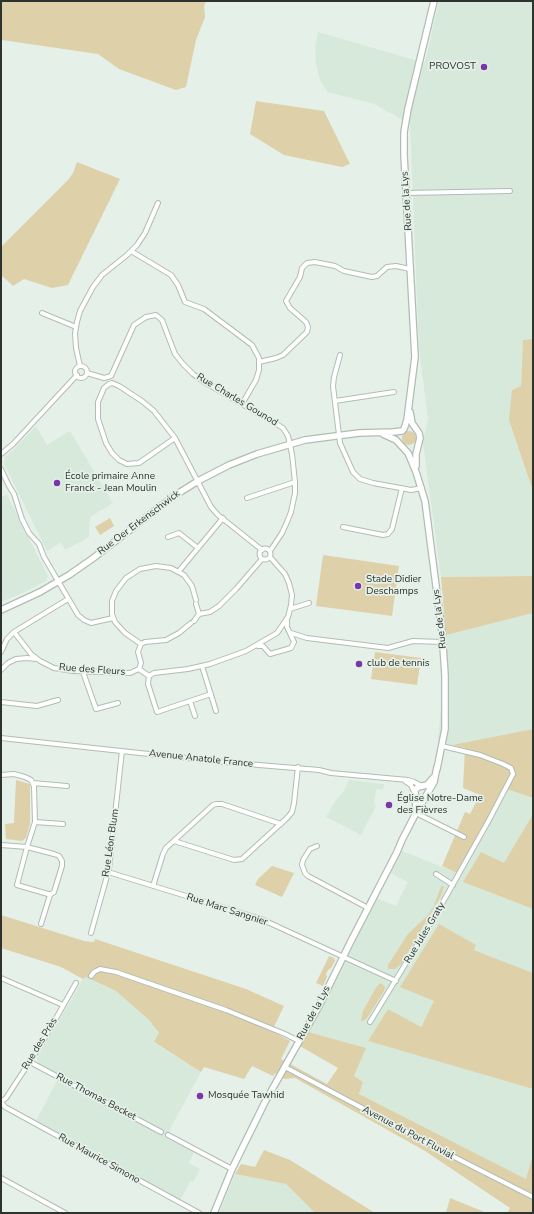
<!DOCTYPE html>
<meta charset="utf-8">
<style>
body{margin:0}
#map{position:relative;width:534px;height:1214px;overflow:hidden;background:#e5f1e8;font-family:"Nunito Sans",sans-serif}
canvas{display:block}
.frame{position:absolute;inset:0;border:2px solid #2e332f;pointer-events:none}
</style>
<div id="map">
<canvas width="534" height="1214"></canvas>
<div class="frame"></div>
</div>
<script>
const c = document.querySelector('canvas').getContext('2d');
c.lineJoin = 'round';
function fillPath(path, color) {
  c.fillStyle = color;
  c.fill(path, 'evenodd');
}
function shape(rows) {
  const path = new Path2D();
  for (const r of rows) {
    if (r.length === 3) {
      path.moveTo(r[0] + r[2], r[1]);
      path.arc(r[0], r[1], r[2], 0, 2 * Math.PI);
      continue;
    }
    path.moveTo(r[0], r[1]);
    for (let i = 2; i < r.length; i += 2) path.lineTo(r[i], r[i + 1]);
  }
  return path;
}
function stroke(path, color, width, dash) {
  c.strokeStyle = color;
  c.lineWidth = width;
  c.lineCap = dash ? 'butt' : 'round';
  c.setLineDash(dash || []);
  c.stroke(path);
}
function write(font, color, halo, rows, align = 'center') {
  c.font = font + ' "Nunito Sans",sans-serif';
  c.lineWidth = 3.5;
  c.setLineDash([]);
  c.textBaseline = 'middle';
  c.strokeStyle = halo;
  c.fillStyle = color;
  for (const [text, x, y, turn = 0] of rows) {
    c.save();
    c.translate(x, y);
    c.rotate((+turn || 0) * Math.PI / 180);
    c.textAlign = isNaN(turn) ? turn : align;
    if (halo) c.strokeText(text, 0, 0);
    c.fillText(text, 0, 0);
    c.restore();
  }
}
fillPath(shape([
 [439,1,533,1,533,339,523,340,521,386,509,420,533,491,533,576,441,577,423,442,428,419,419,349,410,124,374,104,328,92,320,80,316,64,315,47,318,32,425,63],
 [36,426,47,445,70,431,113,503,90,517,89,537,65,550,61,542,47,551,4,464,5,457,12,451],
 [7,495,48,576,46,581,27,591,1,602,1,497],
 [533,613,533,729,452,745,438,741,441,707,447,707,446,635],
 [349,780,384,784,383,790,376,789,374,804,376,806,361,835,326,817,336,800,343,792],
 [504,788,533,798,533,814,504,864,463,882,533,909,533,973,474,950,476,946,401,987,435,1001,420,1027,388,1009,368,1041,533,1089,533,1154,526,1179,359,1094,363,1082,354,1077,365,1048,308,1032,351,951,376,898,396,906,408,882,391,873,402,851,457,873],
 [86,977,116,991,148,1019,159,1034,154,1043,201,1072,171,1127,167,1138,194,1152,189,1163,200,1169,194,1181,190,1182,180,1201,36,1121,60,1075,39,1064,37,1059,83,979],
 [235,1174,286,1184,315,1213,219,1213]
]), '#d6e9da');
fillPath(shape([
 [1,1,206,1,204,6,205,17,196,40,186,87,176,90,119,69,98,54,2,40,1,42],
 [256,101,324,111,350,164,342,167,284,155,250,134],
 [77,162,120,179,68,285,52,288,24,279,13,286,1,275,1,247,68,180,73,173],
 [533,339,533,491,509,420,512,390,521,386,523,340],
 [409,438,7],
 [110,518,114,526,100,535,95,527],
 [323,555,399,566,392,616,316,606],
 [533,576,533,613,446,635,441,577],
 [375,652,421,658,417,685,371,679],
 [533,729,533,798,504,788,457,873,442,866,465,812,470,814,480,795,463,788,465,748,452,745],
 [16,780,30,784,30,824,26,838,22,841,6,839,5,824,14,823],
 [533,814,533,909,463,882,481,852,504,863],
 [272,866,294,873,282,897,255,885,258,879],
 [442,886,444,886,441,896,401,964,395,969,388,969,388,965,408,934,428,915,434,906,440,889],
 [1,915,84,941,94,942,95,939,246,989,284,1006,272,1031,290,1041,281,1059,327,1084,338,1068,300,1046,308,1032,366,1048,354,1076,363,1082,359,1094,526,1179,533,1154,533,1213,507,1213,510,1208,425,1151,295,1078,285,1079,275,1073,273,1076,252,1066,244,1079,204,1067,201,1072,154,1042,159,1033,148,1019,116,991,86,977,83,979,61,967,1,948],
 [439,924,476,945,474,950,533,973,533,1089,368,1041,388,1009,421,1027,434,1001,400,987],
 [329,956,334,958,335,961,331,968,329,969,326,974,327,977,323,986,316,983],
 [381,983,385,987,384,991,367,1018,363,1021,361,1021,363,1011,377,986],
 [264,1150,290,1160,375,1213,315,1213,286,1184,235,1174,241,1164,255,1167],
 [450,1198,487,1213,446,1213]
]), '#ded0a9');
const street = shape([
 [406,193,510,191],
 [131,251,171,275,178,285,185,302,204,309,252,345,259,358,259,370,256,380,242,404],
 [42,313,76,327],
 [340,355,334,377,333,386,340,443,353,472,360,479,373,483,411,490,422,488],
 [259,362,276,358,283,355,307,332,308,327,306,322,290,308,286,301,300,277,302,268,307,263,315,262,335,266,344,271,372,277,377,276,387,267,396,266,410,269],
 [81,372,6],
 [80,366,76,348,75,333,77,322,80,311,93,287,102,275,127,255,137,245,145,233,158,203],
 [87,373,104,378,111,376,134,325,146,317,156,315,162,320,175,354,183,364,193,374,204,382,283,428,288,436,292,454,295,482,295,493,291,512,287,522,282,533,270,551],
 [335,401,394,392],
 [175,438,139,463,127,464,119,460,112,453,106,443,98,419,98,402,104,388,109,384,112,383,119,386,142,401,154,411,175,438,211,507,218,515,262,550],
 [1,454,13,444,77,375],
 [1,469,9,486,14,494,22,519,29,533,39,544,44,557,78,615,84,620,91,623,113,618],
 [247,498,295,482],
 [343,527,383,535,388,534,392,529,402,488],
 [168,537,179,533,198,548],
 [265,554,5.5],
 [179,571,223,518],
 [290,609,309,603],
 [199,614,210,612,219,606,236,589,262,559],
 [194,621,199,614,196,604],
 [191,623,179,633,166,640,145,642,141,644,125,633,115,622,112,614,112,601,116,591,126,578,140,569,156,566,171,568,184,575,192,586,196,600],
 [14,632,31,654,40,661,54,668,73,671,130,673,139,669],
 [291,633,307,638,388,648,413,641,443,642],
 [258,646,263,646,270,654,291,648,294,642,287,627,287,621],
 [1,652,7,639,14,632,68,599],
 [202,666,216,711],
 [139,669,149,676,154,673,188,669,210,664,246,651,277,633,288,617,291,605,292,595,289,583,285,574,270,557],
 [139,669,141,663,138,652,141,644],
 [1,670,8,663,16,659,27,658,36,659],
 [83,672,96,709,118,703],
 [149,676,148,684,157,712,211,694],
 [190,701,195,716],
 [1,702,37,706,58,700],
 [1,738,223,762,319,770,331,773,408,780,414,782,422,786],
 [1,775,14,774,25,777,31,780,34,786,35,822,34,825,27,847,17,885,48,894,51,894,54,892,62,866,62,861,59,856,54,854,27,847,1,845],
 [405,781,411,785,414,792],
 [33,783,67,786],
 [416,813,464,837],
 [35,822,63,824],
 [174,841,234,860,242,859,287,818,292,812,294,803,298,767],
 [317,846,310,849,303,860,302,865,305,873,308,876,368,908],
 [108,872,261,919,396,981],
 [436,874,453,885],
 [153,886,163,854,166,848,213,805,216,804,222,804,281,824],
 [41,924,50,895],
 [91,933,109,869,122,751],
 [91,976,94,972,100,969,116,972,226,1010,285,1034,299,1041],
 [1,978,63,1005],
 [370,1022,439,909,489,820,513,774,511,768,503,764,480,755,442,746],
 [30,1062,161,1132],
 [285,1067,462,1161,533,1197],
 [1,1102,5,1107,199,1213],
 [1,1102,6,1098,42,1043,76,983],
 [168,1135,232,1169],
 [1,1178,65,1213]
]);
const secondary = shape([
 [410,412,412,423,419,433,420,438,416,454,416,466],
 [404,429,407,420,415,357,404,155,404,132,408,109,434,1],
 [383,434,396,440,408,453,416,472,425,501,442,632,445,675,445,729,437,769],
 [1,610,40,592,69,575,92,559,174,496,198,481,229,465,257,454,305,440,359,433,393,432,402,431],
 [416,810,415,790,418,787,427,785,433,778],
 [214,1213,232,1169,265,1102,319,1006,351,941,397,852,402,840,416,813,434,782,437,767]
]);
stroke(street, '#b1bdb4', 6);
stroke(secondary, '#b1bdb4', 8);
stroke(street, '#fff', 4);
stroke(secondary, '#fff', 5.5);
for (const [x, y, r, color] of [
 [484,67,4,"#7a36a9"],
 [57,483,4,"#7a36a9"],
 [358,586,4,"#7a36a9"],
 [359,664,4,"#7a36a9"],
 [389,805,4,"#7a36a9"],
 [200,1096,4,"#7a36a9"]
]) {
  const dot = new Path2D();
  dot.arc(x, y, r, 0, 2 * Math.PI);
  c.fillStyle = color;
  c.fill(dot);
  stroke(dot, '#e5f1e8', 1.5);
}
write('10px', '#2e332f', '#e5f1e8', [
 ["PROVOST",476,67,"right"],
 ["École primaire Anne",65,477],
 ["Franck - Jean Moulin",65,489],
 ["Stade Didier",366,580],
 ["Deschamps",366,592],
 ["club de tennis",367,664],
 ["Église Notre-Dame",397,799],
 ["des Fièvres",397,811],
 ["Mosquée Tawhid",208,1096]
], 'left');
write('10px', '#2e332f', '#e5f1e8', [
 ["Rue de la Lys",407,201,-94],
 ["Rue Charles Gounod",237,400,31],
 ["Rue Oer Erkenschwick",139,523,-37],
 ["Rue de la Lys",440,619,-97],
 ["Rue des Fleurs",92,670,4],
 ["Avenue Anatole France",201,759,6],
 ["Rue Léon Blum",111,843,-82],
 ["Rue Marc Sangnier",227,910,18],
 ["Rue Jules Graty",425,933,-59],
 ["Rue de la Lys",314,1013,-62],
 ["Rue des Près",40,1044,-59],
 ["Rue Thomas Becket",96,1097,28],
 ["Avenue du Port Fluvial",408,1133,28],
 ["Rue Maurice Simono",99,1159,29]
]);
</script>
